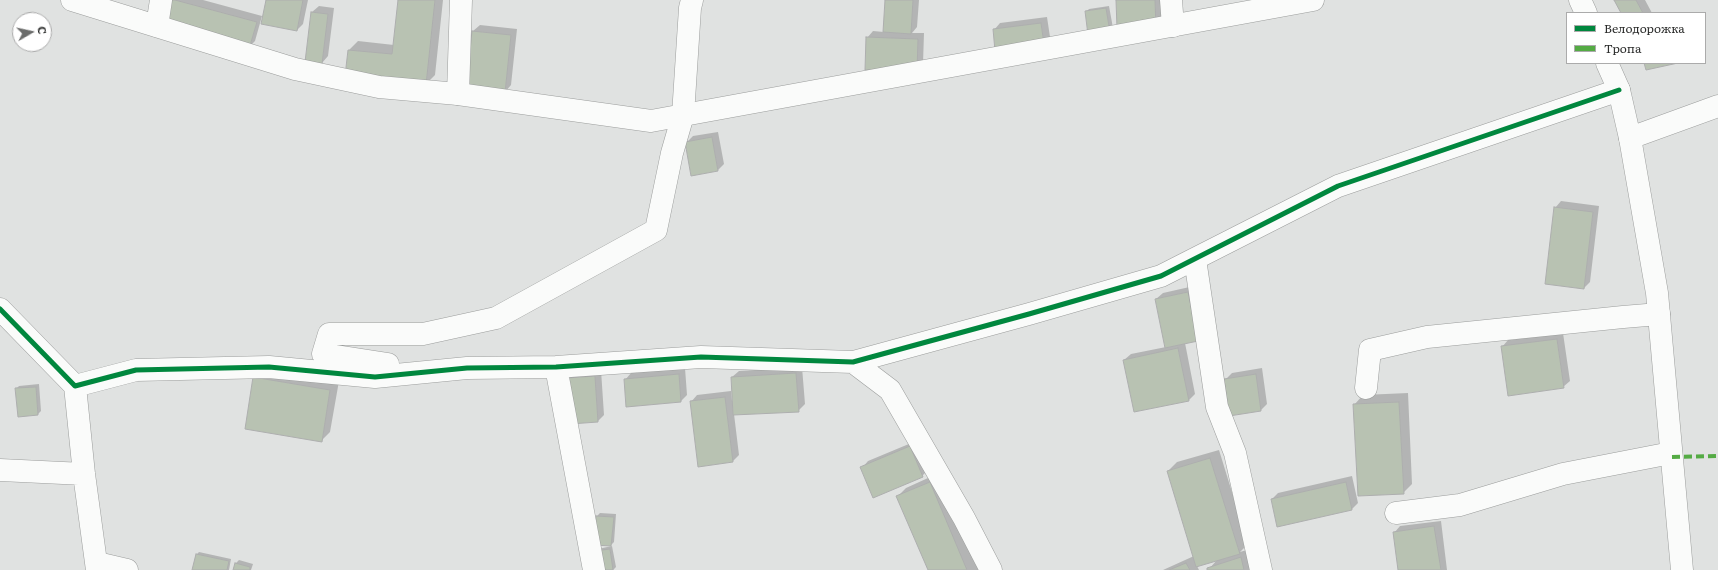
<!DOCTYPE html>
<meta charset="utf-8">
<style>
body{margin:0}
#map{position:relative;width:1718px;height:570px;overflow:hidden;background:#e0e2e1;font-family:Literata,serif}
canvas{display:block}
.legend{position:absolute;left:1566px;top:12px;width:140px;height:52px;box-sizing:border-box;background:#fff;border:1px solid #ababab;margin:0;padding:5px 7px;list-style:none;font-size:12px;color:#2c2d2c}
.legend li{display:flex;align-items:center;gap:8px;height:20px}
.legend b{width:20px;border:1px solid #ababab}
.north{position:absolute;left:12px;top:12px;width:40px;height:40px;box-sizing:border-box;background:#fff;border:1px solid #ababab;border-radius:50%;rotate:81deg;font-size:11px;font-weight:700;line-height:16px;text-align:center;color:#2c2d2c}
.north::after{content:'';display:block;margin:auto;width:14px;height:18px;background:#6b6c6b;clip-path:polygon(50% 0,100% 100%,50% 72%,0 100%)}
</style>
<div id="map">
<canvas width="1718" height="570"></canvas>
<ul class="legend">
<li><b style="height:5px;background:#00873e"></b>Велодорожка</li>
<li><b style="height:5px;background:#54ab44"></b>Тропа</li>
</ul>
<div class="north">С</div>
</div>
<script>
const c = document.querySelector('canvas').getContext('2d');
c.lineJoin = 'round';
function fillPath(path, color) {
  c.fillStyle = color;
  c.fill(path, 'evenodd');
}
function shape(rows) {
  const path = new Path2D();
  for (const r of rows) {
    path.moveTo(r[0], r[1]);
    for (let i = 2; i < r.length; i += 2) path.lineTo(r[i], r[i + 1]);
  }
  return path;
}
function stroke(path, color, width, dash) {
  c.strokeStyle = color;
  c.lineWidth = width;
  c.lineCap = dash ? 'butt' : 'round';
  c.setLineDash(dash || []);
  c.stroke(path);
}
fillPath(shape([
 [168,0,203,0,262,16,255,41,249,47],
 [267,0,308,0,303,24,297,30],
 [399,0,443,0,435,75,426,84,346,75,349,50,358,41,394,45],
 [886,0,919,0,917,27,912,33,924,33,923,64,867,38,873,31,884,32],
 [1117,0,1164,0,1164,17,1155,26],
 [1615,0,1645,0,1652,13,1622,13],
 [319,6,334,8,328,56,322,63,306,61,312,12],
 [1109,6,1113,28,1110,31,1086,12,1089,9],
 [1047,17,1050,37,1043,43,994,30,1000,23],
 [480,25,517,29,511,85,505,92,467,88,473,31],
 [718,132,724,164,718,170,687,142,693,136],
 [1561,201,1599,206,1590,282,1584,288,1555,208],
 [1194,286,1204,334,1185,343,1195,394,1189,400,1135,411,1124,360,1131,354,1166,347,1156,299,1163,293],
 [1563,333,1570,381,1563,387,1502,347,1508,340],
 [802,367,805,404,798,411,734,414,739,455,733,461,691,402,697,395,731,391,732,401,734,401,732,377,739,371],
 [685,368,687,395,681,401,627,406,625,380,631,373],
 [1262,368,1267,404,1261,410,1226,379,1232,373],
 [263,369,339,381,330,432,321,441,254,378],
 [601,370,604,415,598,421,571,423,567,378,574,372],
 [39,384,41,411,38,414,19,416,16,389,19,386],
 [1408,393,1412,484,1403,493,1354,405,1363,395],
 [916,441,928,470,922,476,862,468,868,461],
 [1219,450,1248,544,1240,552,1250,549,1256,570,1208,570,1217,560,1197,566,1199,570,1163,570,1194,556,1168,471,1177,462],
 [939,473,980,570,929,570,897,497,906,488],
 [1352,476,1358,503,1352,509,1272,499,1278,493],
 [600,513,616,514,614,542,611,545,597,516],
 [1441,521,1447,570,1399,570,1394,533,1400,526],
 [612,546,616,567,613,570,598,549],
 [199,552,231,559,229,570,193,570,196,555],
 [239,560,253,564,251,570,234,570,236,563]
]), '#0003');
const building = shape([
 [167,0,175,0,257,22,249,49,160,25,167,0],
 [266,0,303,0,297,31,261,24,266,0],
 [398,0,435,0,426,85,345,76,348,50,392,54,398,0],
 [885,0,913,0,911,34,883,32,885,0],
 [1116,0,1155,0,1156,27,1117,28,1116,0],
 [1614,0,1636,0,1643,13,1621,13,1614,0],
 [1106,8,1110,32,1088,35,1085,11,1106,8],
 [311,12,328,14,322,64,305,62,311,12],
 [1041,23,1044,44,995,51,993,29,1041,23],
 [472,31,511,35,505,93,466,89,472,31],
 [866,37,918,39,917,72,865,70,866,37],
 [1644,63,1678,63,1646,70,1644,63],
 [712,137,718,171,691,176,685,142,712,137],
 [1554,207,1593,212,1584,289,1545,284,1554,207],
 [1188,292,1198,341,1165,348,1155,299,1188,292],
 [1557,339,1564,388,1508,396,1501,346,1557,339],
 [1178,348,1189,401,1134,412,1123,360,1178,348],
 [796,373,799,412,733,415,731,377,796,373],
 [679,374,681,402,626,407,624,379,679,374],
 [1256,374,1261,411,1229,416,1224,379,1256,374],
 [595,376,598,422,570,424,566,378,595,376],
 [253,377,330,390,322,442,245,429,253,377],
 [36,387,38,415,18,417,15,388,36,387],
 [725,397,733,462,698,467,690,401,725,397],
 [1399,402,1404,494,1358,496,1353,404,1399,402],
 [910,446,923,477,873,498,860,467,910,446],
 [1210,458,1240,554,1196,567,1167,471,1210,458],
 [930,482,967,570,928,570,896,496,930,482],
 [1346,482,1352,510,1277,527,1271,499,1346,482],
 [596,516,614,517,611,546,594,545,596,516],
 [1434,526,1441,570,1398,570,1393,532,1434,526],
 [610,549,613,570,597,570,594,551,610,549],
 [196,554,229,561,227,570,192,570,196,554],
 [1241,557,1244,570,1207,570,1207,568,1241,557],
 [235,563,250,567,250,570,233,570,235,563],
 [1186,563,1190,570,1169,570,1186,563]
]);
fillPath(building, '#b8c2b2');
stroke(building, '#adaeae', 1);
const minor = shape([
 [1171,0,1173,26],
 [157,26,161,0],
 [458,94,461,0],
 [1630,138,1718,106],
 [1195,259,1217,407,1235,453,1261,570],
 [0,309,75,386,136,370,269,367,375,377,467,368,556,367,701,357,853,362,1029,314,1161,276,1338,186,1619,90],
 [853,362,890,390,964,518,991,570],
 [388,364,323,354,329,334,423,334,496,318,656,230,672,153,683,115,690,8,692,0],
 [556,367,594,570],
 [75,386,84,474,97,570],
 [1366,388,1370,350,1427,337,1623,317,1659,314],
 [0,470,84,474],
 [1396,513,1460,505,1563,474,1671,453],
 [97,563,127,570]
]);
const tertiary = shape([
 [72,0,295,69,379,87,458,94,651,121,1313,0],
 [1580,0,1586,13],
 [1607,63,1619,90,1630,138,1657,293,1682,570]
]);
stroke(minor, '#9b9d9c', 23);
stroke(tertiary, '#9b9d9c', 23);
stroke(minor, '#fafbfa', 22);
stroke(tertiary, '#fafbfa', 22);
stroke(shape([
 [1672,457,1718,456]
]), '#54ab44', 4, [8, 4]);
stroke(shape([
 [0,309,75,386,136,370,269,367,375,377,467,368,556,367,701,357,853,362,1029,314,1161,276,1338,186,1619,90]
]), '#00873e', 5);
</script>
